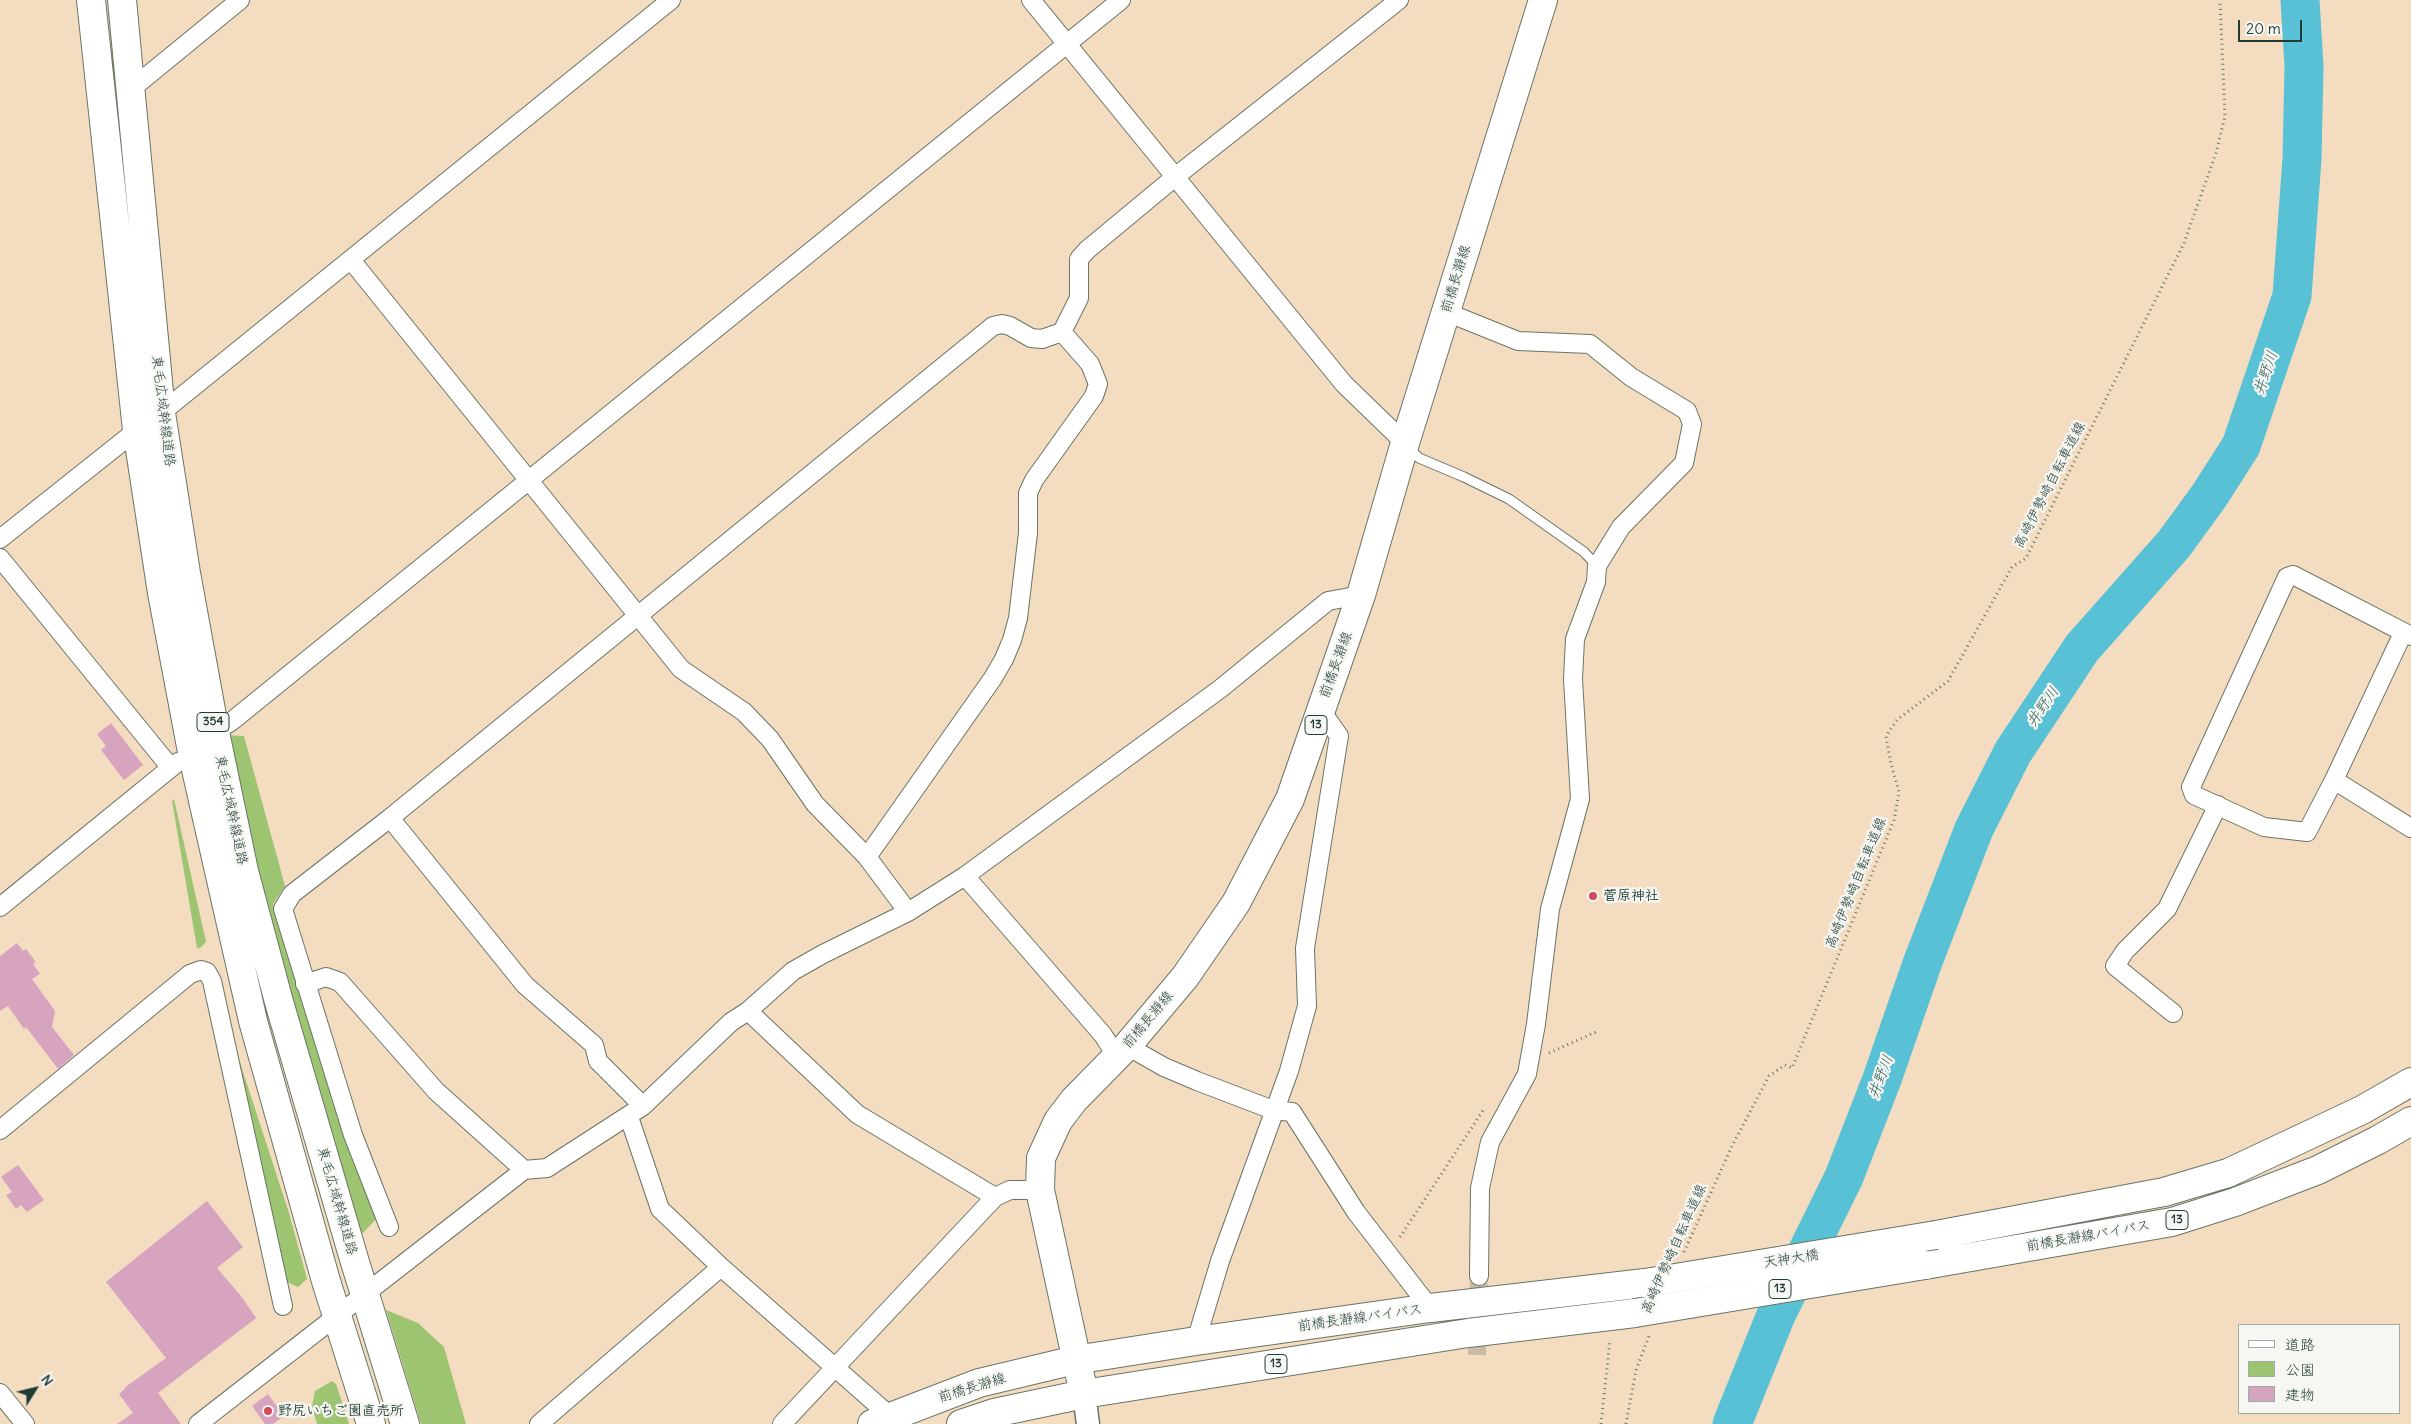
<!DOCTYPE html>
<meta charset="utf-8">
<style>
body{margin:0}
#map{position:relative;width:2411px;height:1424px;overflow:hidden;background:#f4dcc1;font-family:Delius,"Klee One",sans-serif}
canvas{display:block}
.legend{position:absolute;left:2238px;top:1324px;width:162px;height:90px;box-sizing:border-box;background:#f6f6f2;border:1px solid #a0aca6;margin:0;padding:6px 9px;list-style:none;font-size:15px;color:#1f3d34}
.legend li{display:flex;align-items:center;gap:10px;height:25px}
.legend b{width:25px;border:1px solid #a0aca6}
.north{position:absolute;left:10px;top:1364px;width:50px;height:50px;-webkit-text-stroke:4px #f6f6f2;paint-order:stroke;rotate:54deg;font-size:14px;font-weight:700;line-height:20px;text-align:center;color:#1f3d34}
.north::after{content:'';display:block;margin:auto;width:18px;height:22px;background:#1f3d34;clip-path:polygon(50% 0,100% 100%,50% 72%,0 100%)}
.scale{position:absolute;left:2238px;top:20px;width:64px;height:22px;box-sizing:border-box;border:2px solid #1f3d34;border-top:0;padding-left:6px;font-size:15px;line-height:18px;white-space:nowrap;color:#1f3d34;-webkit-text-stroke:4px #f6f6f2;paint-order:stroke}
</style>
<div id="map">
<canvas width="2411" height="1424"></canvas>
<ul class="legend">
<li><b style="height:6px;background:#fff"></b>道路</li>
<li><b style="height:14px;background:#9dc571"></b>公園</li>
<li><b style="height:14px;background:#d6a4be"></b>建物</li>
</ul>
<div class="north">N</div>
<div class="scale">20 m</div>
</div>
<script>
const c = document.querySelector('canvas').getContext('2d');
c.lineJoin = 'round';
function fillPath(path, color) {
  c.fillStyle = color;
  c.fill(path, 'evenodd');
}
function shape(rows) {
  const path = new Path2D();
  for (const r of rows) {
    path.moveTo(r[0], r[1]);
    for (let i = 2; i < r.length; i += 2) path.lineTo(r[i], r[i + 1]);
  }
  return path;
}
function stroke(path, color, width, dash) {
  c.strokeStyle = color;
  c.lineWidth = width;
  c.lineCap = dash ? 'butt' : 'round';
  c.setLineDash(dash || []);
  c.stroke(path);
}
function write(font, color, halo, rows, align = 'center') {
  c.font = font + ' Delius,"Klee One",sans-serif';
  c.lineWidth = 4.5;
  c.setLineDash([]);
  c.textBaseline = 'middle';
  c.strokeStyle = halo;
  c.fillStyle = color;
  for (const [text, x, y, turn = 0] of rows) {
    c.save();
    c.translate(x, y);
    c.rotate((+turn || 0) * Math.PI / 180);
    c.textAlign = isNaN(turn) ? turn : align;
    if (halo) c.strokeText(text, 0, 0);
    c.fillText(text, 0, 0);
    c.restore();
  }
}
fillPath(shape([
 [227,735,244,736,285,886,273,904,380,1215,360,1236,261,889],
 [174,799,206,942,200,948,197,948,172,801],
 [233,1041,289,1213,307,1279,298,1287,284,1281],
 [386,1310,418,1323,444,1347,466,1424,421,1424],
 [332,1381,336,1384,349,1424,317,1424,312,1406,315,1391]
]), '#9dc571');
stroke(shape([
 [1732,1424,1776,1315,1844,1177,1882,1079,1922,964,1974,829,2013,752,2082,648,2174,544,2209,496,2241,446,2292,296,2302,159,2304,66,2300,0]
]), '#58c1d5', 39);
fillPath(shape([
 [111,723,143,765,124,780,101,750,106,746,97,734],
 [17,943,23,951,26,949,36,962,33,964,40,974,32,979,55,1011,52,1027,74,1055,58,1069,26,1027,24,1029,8,1006,0,1011,0,956],
 [18,1165,44,1200,27,1212,21,1205,16,1209,6,1195,12,1192,1,1177],
 [207,1201,243,1247,217,1268,241,1296,256,1318,158,1393,181,1424,117,1424,133,1413,119,1394,125,1389,124,1388,166,1358,106,1282],
 [268,1394,284,1416,273,1424,265,1424,252,1406]
]), '#d6a4be');
stroke(shape([
 [1477,1355,1479,1276]
]), '#c9bca5', 18, [18, 9]);
const service = shape([
 [1408,447,1419,458,1464,477,1509,499,1584,552,1597,566]
]);
const minor = shape([
 [1031,0,1344,384,1405,443],
 [130,90,240,0],
 [351,260,681,669,744,712,770,739,815,804,867,857,908,912],
 [1446,312,1518,341,1590,344,1631,377,1687,411,1692,424,1684,463,1621,527,1597,566,1596,582,1575,639,1573,679,1580,799,1550,909,1536,1024,1527,1074,1490,1142,1480,1188,1479,1276],
 [161,413,671,0],
 [0,539,137,430],
 [0,558,171,768],
 [2403,633,2334,780,2307,832,2264,827,2194,795,2191,787,2287,577,2293,575,2411,636],
 [215,732,232,721,1121,0],
 [2334,780,2411,828],
 [390,818,525,985,594,1045,598,1061,643,1106],
 [867,857,993,678,1004,659,1012,640,1018,618,1028,533,1028,493,1034,480,1094,396,1098,384,1090,364,1062,332],
 [965,876,1103,1035,1117,1057],
 [0,907,178,762],
 [305,984,326,977,340,982,436,1091,524,1170],
 [748,1011,857,1114,995,1197],
 [2173,1013,2115,966,2125,951,2167,909,2218,805],
 [1127,1046,1164,1067,1197,1081,1273,1110,1292,1112,1356,1212,1430,1308],
 [629,1117,660,1209,721,1267,890,1416],
 [0,1130,190,974,201,970,207,972,212,981,283,1306],
 [389,1227,353,1135,283,909,292,894,390,818,993,326,1002,324,1010,326,1031,338,1042,339,1062,332,1079,298,1079,259,1087,250,1175,177,1399,0],
 [1196,1341,1220,1261,1289,1071,1307,1006,1305,948,1339,736,1320,709],
 [0,1393,25,1424],
 [198,1424,524,1170,547,1168,643,1106,731,1022,748,1011,793,971,823,954,908,912,965,876,1220,689,1328,601,1361,595],
 [539,1424,721,1267],
 [782,1424,995,1197,1010,1190,1040,1190]
]);
const tertiary = shape([
 [1084,1394,1088,1424]
]);
const primary = shape([
 [1936,1235,2164,1192,2228,1173,2362,1110,2411,1082],
 [1925,1265,2172,1222,2235,1202,2318,1170,2378,1140,2411,1121],
 [1084,1394,1040,1190,1041,1158,1058,1121,1074,1100,1127,1046,1185,977,1236,903,1290,799,1361,595,1405,443,1543,0],
 [872,1424,979,1383,1075,1360,1196,1341,1430,1308,1645,1283],
 [961,1424,994,1413,1084,1394,1468,1333,1635,1313]
]);
const trunk = shape([
 [91,0,137,430,162,593,192,752,253,1021,326,1281,371,1424],
 [122,0,161,413,186,573,215,732,244,871,279,1002,354,1259,405,1424]
]);
stroke(service, '#6a7565', 11);
stroke(minor, '#6a7565', 20);
stroke(tertiary, '#6a7565', 25);
stroke(primary, '#6a7565', 30);
stroke(trunk, '#6a7565', 30);
stroke(shape([
 [1549,1053,1596,1032],
 [1400,1237,1484,1109],
 [1684,1252,1732,1146,1769,1076,1785,1065,1792,1068,1894,820,1899,792,1891,764,1886,736,1897,720,1948,681,2012,567,2026,558,2184,243,2216,153,2225,116,2220,0],
 [1601,1424,1610,1340],
 [1626,1424,1636,1370,1649,1336]
]), '#6a7565', 3, [1, 4]);
stroke(service, '#fff', 9);
stroke(minor, '#fff', 18);
stroke(tertiary, '#fff', 22);
stroke(primary, '#fff', 28);
stroke(trunk, '#fff', 28);
const primaryBridge = shape([
 [1645,1283,1936,1235],
 [1635,1313,1925,1265]
]);
stroke(primaryBridge, '#6a7565', 30, []);
stroke(primaryBridge, '#fff', 28);
for (const [x, y, r, color] of [
 [1593,896,5,"#d1495b"],
 [268,1411,5,"#d1495b"]
]) {
  const dot = new Path2D();
  dot.arc(x, y, r, 0, 2 * Math.PI);
  c.fillStyle = color;
  c.fill(dot);
  stroke(dot, '#f6f6f2', 2);
}
for (const [x, y, w] of [
 [213,722,32],
 [1316,725,22],
 [2177,1220,22],
 [1780,1289,22],
 [1276,1364,22]
]) {
  const box = new Path2D();
  box.roundRect(x - w / 2, y - 9.5, w, 19, 4);
  c.fillStyle = '#f6f6f2';
  c.fill(box);
  stroke(box, '#1f3d34', 1);
}
write('bold 12px', '#1f3d34', null, [
 ["354",213,722],
 ["13",1316,725],
 ["13",2177,1220],
 ["13",1780,1289],
 ["13",1276,1364]
]);
write('14px', '#1f3d34', '#f6f6f2', [
 ["前橋長瀞線",1456,279,-73],
 ["東毛広域幹線道路",163,411,83],
 ["高崎伊勢崎自転車道線",2050,485,-63],
 ["前橋長瀞線",1336,665,-70],
 ["東毛広域幹線道路",231,810,78],
 ["高崎伊勢崎自転車道線",1856,883,-68],
 ["前橋長瀞線",1148,1020,-50],
 ["東毛広域幹線道路",337,1201,74],
 ["前橋長瀞線バイパス",2088,1236,-10],
 ["高崎伊勢崎自転車道線",1674,1249,-66],
 ["天神大橋",1791,1259,-9],
 ["前橋長瀞線バイパス",1360,1318,-8],
 ["前橋長瀞線",972,1388,-17]
]);
write('bold 14px', '#1f3d34', '#f6f6f2', [
 ["菅原神社",1603,896],
 ["野尻いちご園直売所",278,1411]
], 'left');
write('italic 15px', '#2d5e5c', '#f6f6f2', [
 ["井野川",2266,373,-71],
 ["井野川",2043,707,-56],
 ["井野川",1881,1077,-69]
]);
</script>
